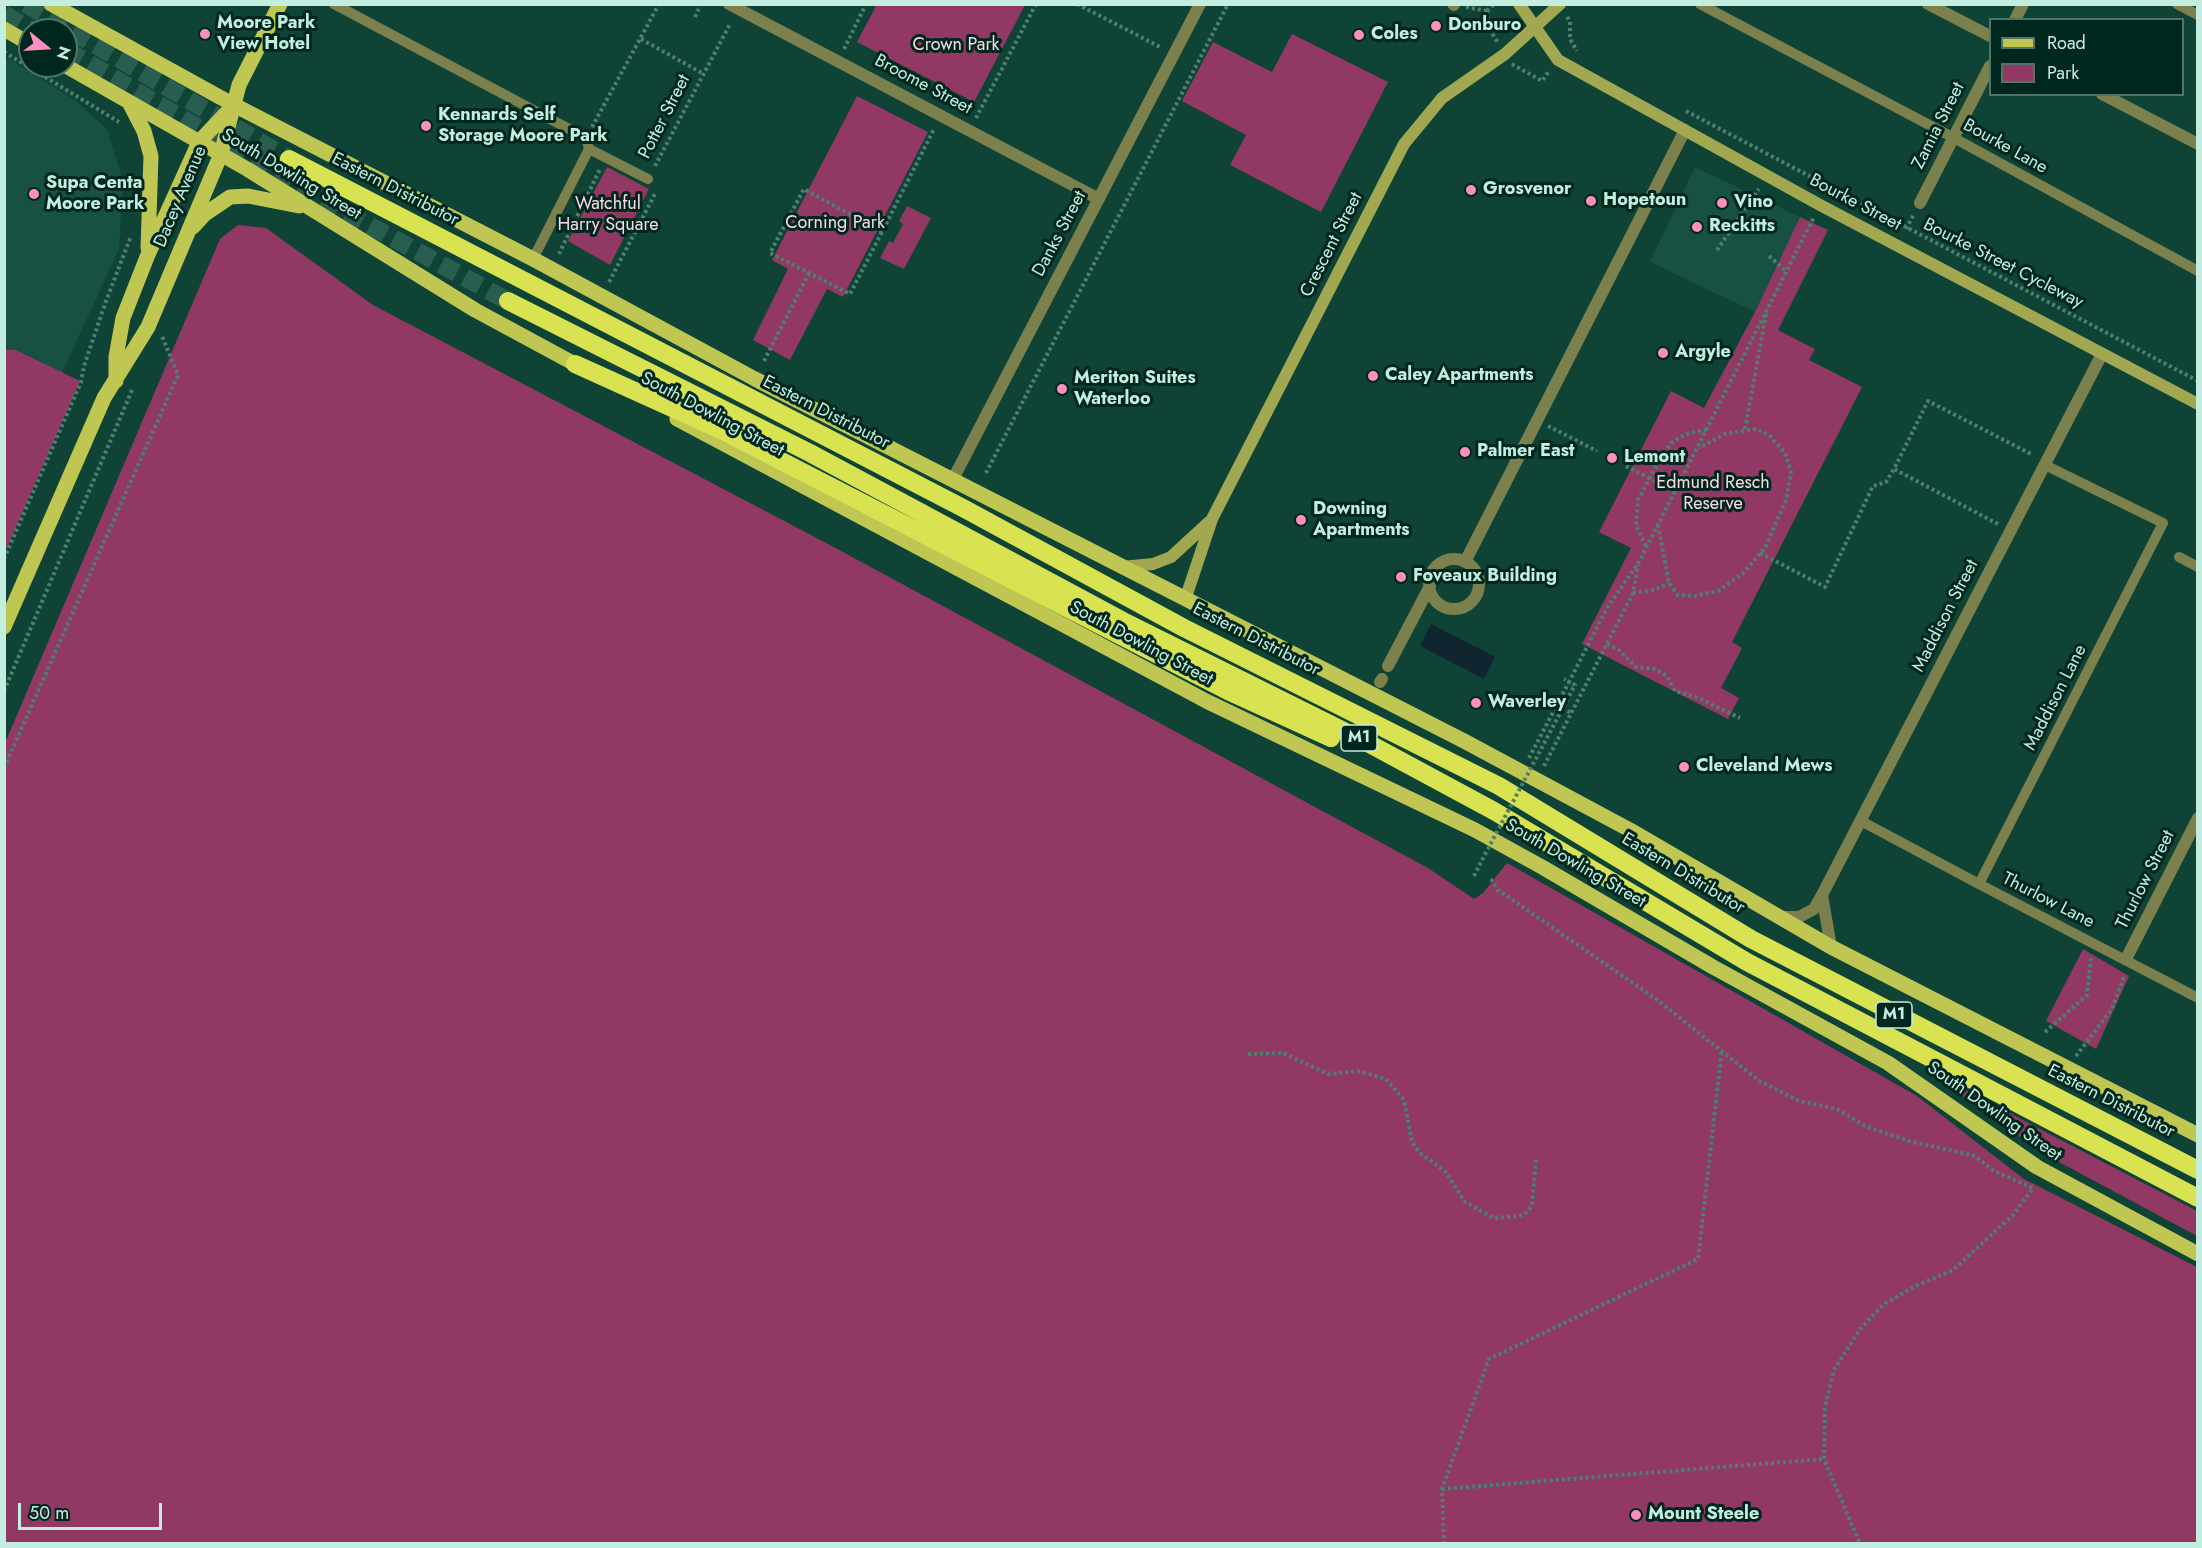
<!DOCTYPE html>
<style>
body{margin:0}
#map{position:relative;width:2202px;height:1548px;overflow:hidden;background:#0e4336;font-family:Jost,sans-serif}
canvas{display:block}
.frame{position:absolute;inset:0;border:6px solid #c3eedf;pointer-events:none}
.legend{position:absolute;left:1989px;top:18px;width:195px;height:78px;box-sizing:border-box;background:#00271e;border:2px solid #4e776b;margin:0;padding:8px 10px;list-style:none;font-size:18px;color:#c3eedf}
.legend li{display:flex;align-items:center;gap:12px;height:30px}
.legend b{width:30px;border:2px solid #4e776b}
.north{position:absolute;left:18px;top:18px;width:60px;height:60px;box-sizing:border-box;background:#00271e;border:2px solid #4e776b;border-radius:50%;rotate:108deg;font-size:16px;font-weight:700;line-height:24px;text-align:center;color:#c3eedf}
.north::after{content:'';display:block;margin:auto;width:21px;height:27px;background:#fd8ec0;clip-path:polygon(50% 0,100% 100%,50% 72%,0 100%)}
.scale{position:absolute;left:18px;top:1503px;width:144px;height:27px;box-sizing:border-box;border:3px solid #c3eedf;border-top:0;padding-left:8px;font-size:18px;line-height:21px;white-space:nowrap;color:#c3eedf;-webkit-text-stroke:4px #00271e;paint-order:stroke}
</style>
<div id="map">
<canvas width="2202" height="1548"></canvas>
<div class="frame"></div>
<ul class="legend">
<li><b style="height:8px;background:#bfc652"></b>Road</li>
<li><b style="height:16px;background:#923864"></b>Park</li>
</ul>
<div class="north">N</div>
<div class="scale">50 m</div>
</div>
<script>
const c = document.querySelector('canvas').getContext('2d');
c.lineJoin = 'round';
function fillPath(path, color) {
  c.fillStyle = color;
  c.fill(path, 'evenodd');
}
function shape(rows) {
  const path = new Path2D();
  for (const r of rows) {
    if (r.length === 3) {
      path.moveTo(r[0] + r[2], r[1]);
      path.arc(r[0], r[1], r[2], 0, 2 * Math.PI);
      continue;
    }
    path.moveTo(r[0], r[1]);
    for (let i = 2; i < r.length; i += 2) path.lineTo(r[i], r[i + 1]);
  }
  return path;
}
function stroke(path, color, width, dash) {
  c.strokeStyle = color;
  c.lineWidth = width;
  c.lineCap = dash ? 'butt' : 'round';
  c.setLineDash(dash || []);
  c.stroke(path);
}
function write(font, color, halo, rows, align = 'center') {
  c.font = font + ' Jost,sans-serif';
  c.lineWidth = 6;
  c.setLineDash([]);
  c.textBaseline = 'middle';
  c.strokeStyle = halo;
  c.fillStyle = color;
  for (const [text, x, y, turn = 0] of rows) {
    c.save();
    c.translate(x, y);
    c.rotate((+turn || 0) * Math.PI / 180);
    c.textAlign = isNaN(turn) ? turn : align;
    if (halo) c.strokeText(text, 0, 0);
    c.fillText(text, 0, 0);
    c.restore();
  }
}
fillPath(shape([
 [4,56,75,100,107,129,123,181,119,249,62,373,16,350,5,350],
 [1695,167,1800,217,1755,312,1650,262]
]), '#165142');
fillPath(shape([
 [877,4,1025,4,1025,5,974,102,857,42],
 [1292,34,1388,82,1321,212,1230,165,1246,135,1182,101,1213,42,1272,72],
 [857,96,928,132,843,297,827,289,790,360,753,340,788,269,772,260],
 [607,167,649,189,610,265,568,241],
 [907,206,931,218,904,269,880,258,889,241,893,243,903,224,899,221],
 [1800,217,1828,230,1778,330,1815,349,1809,360,1862,387,1732,642,1742,648,1721,688,1739,698,1728,719,1582,644,1631,548,1599,532,1671,391,1704,408,1755,312],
 [238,225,266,228,373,305,830,545,1428,868,1474,899,1483,893,1507,863,1917,1096,2024,1179,2197,1267,2197,1543,5,1543,5,743,220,239],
 [5,350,16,350,80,381,5,552],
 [2083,949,2129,976,2096,1049,2046,1021],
 [1948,1081,2197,1211,2197,1236,2046,1155,1944,1083]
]), '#923864');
fillPath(shape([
 [1431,624,1495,657,1484,679,1420,646]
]), '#10252f');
stroke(shape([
 [26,4,289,159],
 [4,14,31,30],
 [66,50,292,183,508,301]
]), '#295d4f', 18, [18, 9]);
stroke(shape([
 [1077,4,1162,48],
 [1466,7,1487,11],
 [1487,11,1489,28,1498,43],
 [1487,11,1494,4],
 [695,17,700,6],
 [1567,17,1570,21,1570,39,1577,51],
 [641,39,702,73],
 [844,49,866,4],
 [4,52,119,122],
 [1512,64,1542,81,1549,71],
 [1686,111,2198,381],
 [976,118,1036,4],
 [592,127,659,4],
 [655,166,730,24],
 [1734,224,1743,232],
 [1906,229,1914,214],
 [882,232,804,189,770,253,850,294,882,232,934,129],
 [1717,250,1759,189],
 [559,254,600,169],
 [1769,256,1787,272],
 [609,282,656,192],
 [764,361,809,273],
 [1548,426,1597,451],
 [1745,429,1766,314],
 [1626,466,1676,492],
 [986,473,1228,4],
 [1998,524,1894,469,1928,401,2033,455],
 [1658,525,1669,583,1678,595,1695,596,1718,591,1742,574,1765,548,1786,500,1791,472,1785,453,1769,435,1756,429,1725,434,1699,448],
 [1646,546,1636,526,1638,500,1650,477,1671,443,1686,434,1708,429],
 [1760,553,1825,587,1873,486,1886,482,1894,469],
 [4,559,81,382,84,366,105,304,131,236],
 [1633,593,1654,590,1669,583],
 [1607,608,1639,562,1814,217],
 [1607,644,1619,650,1636,667,1655,669,1667,676,1675,691,1696,697,1740,718],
 [4,691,132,390],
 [1557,705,1571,713],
 [1529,758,1569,682,1564,679],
 [1544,766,1633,593,1638,565],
 [4,768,178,375,162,336],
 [1474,876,1482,860],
 [1491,879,1498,890,1656,999,1758,1080,1799,1101,1837,1109,1865,1126,1909,1141,1975,1156,1994,1171,2033,1188,2013,1215,1953,1270,1916,1286,1884,1304,1860,1329,1834,1370,1825,1407,1824,1459,1860,1544],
 [2045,1032,2087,995,2091,958],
 [1248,1054,1283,1053,1328,1074,1358,1071,1386,1079,1404,1100,1412,1142,1420,1153,1445,1171,1465,1202,1494,1218,1518,1216,1526,1213,1532,1206,1536,1159],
 [2076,1056,2112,1009,2124,976],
 [1442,1489,1824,1459],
 [1444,1544,1442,1489,1489,1359,1698,1259,1722,1049]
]), '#4e8072', 4, [3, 3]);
stroke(shape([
 [334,4,586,138,589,149,648,179],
 [1700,4,1954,138,2198,271],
 [2177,4,2198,15],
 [533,259,589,149],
 [2179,557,2198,567],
 [1861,821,1979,884,2163,523,2045,465],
 [1979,884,2198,998]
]), '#7c804c', 10);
stroke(shape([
 [729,4,1099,199],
 [1453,4,1454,5],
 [1928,4,1990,36],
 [2015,20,2023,4],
 [2102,94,2198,144],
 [1920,203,1990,66],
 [952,481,1200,4],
 [1454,584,25],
 [1465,562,1685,130],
 [1388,666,1430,586],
 [1380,682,1382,679],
 [1822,895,1831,947],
 [1779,917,1799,917,1814,909,1822,895,2102,354],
 [2126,959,2198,818]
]), '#7c804c', 12);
stroke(shape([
 [1519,4,1558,60,1820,205,2198,404],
 [1122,567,1153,564,1171,557,1209,522],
 [1185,600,1212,519,1404,144,1442,98,1505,54,1560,4]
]), '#a2a851', 12);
stroke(shape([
 [51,4,234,105,533,259,755,379,1464,741,1630,830,1831,947,2198,1135],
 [4,29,30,44],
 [66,66,247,169,475,310,584,369],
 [130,104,144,131,151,156,148,248],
 [193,227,205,214,230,197,248,196,299,206],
 [116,381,116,357,123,318,147,257,199,142,232,107],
 [677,419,1208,702,1475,830,1542,867,1713,967,1888,1063,2037,1167,2198,1254],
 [4,627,104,398,148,327,221,154,239,85,280,4]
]), '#bfc652', 15);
stroke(shape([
 [289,159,963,508,1184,628,1499,786,1751,939,2198,1170],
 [508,301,810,453,1123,621,1366,742,1494,811,1747,962,2198,1198],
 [575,364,723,431,1228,691,1331,738]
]), '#d9e251', 18);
stroke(shape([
 [1482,860,1575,685,1569,682,1607,608]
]), '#4e8072', 4, [3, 3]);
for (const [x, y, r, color] of [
 [1436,26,6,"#fd8ec0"],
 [205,34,6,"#fd8ec0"],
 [1359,35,6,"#fd8ec0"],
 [426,126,6,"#fd8ec0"],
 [1471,190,6,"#fd8ec0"],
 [34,194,6,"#fd8ec0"],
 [1591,201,6,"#fd8ec0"],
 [1722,203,6,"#fd8ec0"],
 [1697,227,6,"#fd8ec0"],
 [1663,353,6,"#fd8ec0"],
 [1373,376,6,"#fd8ec0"],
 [1062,389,6,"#fd8ec0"],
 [1465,452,6,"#fd8ec0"],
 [1612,458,6,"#fd8ec0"],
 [1301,520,6,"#fd8ec0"],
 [1401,577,6,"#fd8ec0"],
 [1476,703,6,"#fd8ec0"],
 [1684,767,6,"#fd8ec0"],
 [1636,1515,6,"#fd8ec0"]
]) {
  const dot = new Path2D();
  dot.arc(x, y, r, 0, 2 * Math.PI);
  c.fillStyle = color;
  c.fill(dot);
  stroke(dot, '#00271e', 2);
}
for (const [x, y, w] of [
 [1359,738,36],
 [1894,1015,36]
]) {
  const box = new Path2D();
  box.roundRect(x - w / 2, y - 13, w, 26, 4.5);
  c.fillStyle = '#00271e';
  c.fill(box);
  stroke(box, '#c3eedf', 1.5);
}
write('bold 16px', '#c3eedf', null, [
 ["M1",1359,738],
 ["M1",1894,1015]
]);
write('bold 18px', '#c3eedf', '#00271e', [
 ["Moore Park",217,24],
 ["View Hotel",217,45],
 ["Donburo",1448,26],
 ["Coles",1371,35],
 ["Kennards Self",438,116],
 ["Storage Moore Park",438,137],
 ["Supa Centa",46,184],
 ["Moore Park",46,205],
 ["Grosvenor",1483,190],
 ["Hopetoun",1603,201],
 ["Vino",1734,203],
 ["Reckitts",1709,227],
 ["Argyle",1675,353],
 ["Caley Apartments",1385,376],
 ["Meriton Suites",1074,379],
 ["Waterloo",1074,400],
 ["Palmer East",1477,452],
 ["Lemont",1624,458],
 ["Downing",1313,510],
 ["Apartments",1313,531],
 ["Foveaux Building",1413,577],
 ["Waverley",1488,703],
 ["Cleveland Mews",1696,767],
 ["Mount Steele",1648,1515]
], 'left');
write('18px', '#fadae6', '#00271e', [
 ["Crown Park",956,46],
 ["Watchful",608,205],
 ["Harry Square",608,226],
 ["Corning Park",835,224],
 ["Edmund Resch",1713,484],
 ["Reserve",1713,505]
]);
write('18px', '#c3eedf', '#00271e', [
 ["Broome Street",923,85,28],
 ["Potter Street",665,117,-63],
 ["Zamia Street",1939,126,-63],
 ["Bourke Lane",2005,147,29],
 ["South Dowling Street",291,175,31],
 ["Eastern Distributor",395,190,27],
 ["Dacey Avenue",181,197,-67],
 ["Bourke Street",1855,203,28],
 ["Danks Street",1060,234,-62],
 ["Crescent Street",1332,245,-63],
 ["Bourke Street Cycleway",2003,264,27],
 ["Eastern Distributor",826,413,27],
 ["South Dowling Street",712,415,28],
 ["Maddison Street",1946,616,-63],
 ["Eastern Distributor",1256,640,27],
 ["South Dowling Street",1141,644,28],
 ["Maddison Lane",2056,698,-63],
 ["South Dowling Street",1575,864,30],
 ["Eastern Distributor",1683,874,31],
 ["Thurlow Street",2146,880,-63],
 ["Thurlow Lane",2048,901,27],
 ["Eastern Distributor",2111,1102,27],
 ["South Dowling Street",1994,1112,35]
]);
</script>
